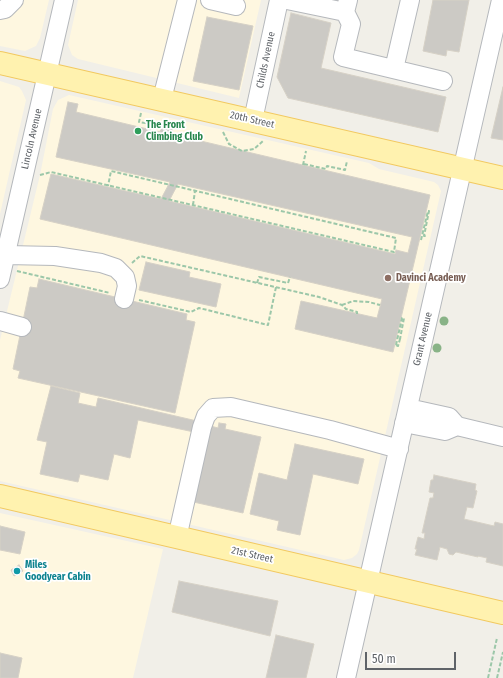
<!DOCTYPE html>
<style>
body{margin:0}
#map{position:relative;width:503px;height:678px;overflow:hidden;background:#f1efe8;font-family:"Fira Sans Condensed",sans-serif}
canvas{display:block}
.scale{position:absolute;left:365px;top:652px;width:91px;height:18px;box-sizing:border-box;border:2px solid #5f6368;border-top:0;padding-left:5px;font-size:12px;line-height:14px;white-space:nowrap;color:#5f6368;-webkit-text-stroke:3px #fff;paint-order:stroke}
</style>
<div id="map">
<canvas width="503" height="678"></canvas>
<div class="scale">50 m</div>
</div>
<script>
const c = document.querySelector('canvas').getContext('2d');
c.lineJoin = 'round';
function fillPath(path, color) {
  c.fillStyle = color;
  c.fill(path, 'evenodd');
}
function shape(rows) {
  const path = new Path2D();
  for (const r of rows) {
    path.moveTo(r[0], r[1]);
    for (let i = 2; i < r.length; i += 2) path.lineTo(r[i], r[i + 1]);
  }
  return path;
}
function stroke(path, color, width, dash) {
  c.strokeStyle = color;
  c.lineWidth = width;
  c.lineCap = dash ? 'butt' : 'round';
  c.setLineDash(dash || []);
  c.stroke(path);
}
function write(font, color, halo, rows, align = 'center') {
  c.font = font + ' "Fira Sans Condensed",sans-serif';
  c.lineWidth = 3.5;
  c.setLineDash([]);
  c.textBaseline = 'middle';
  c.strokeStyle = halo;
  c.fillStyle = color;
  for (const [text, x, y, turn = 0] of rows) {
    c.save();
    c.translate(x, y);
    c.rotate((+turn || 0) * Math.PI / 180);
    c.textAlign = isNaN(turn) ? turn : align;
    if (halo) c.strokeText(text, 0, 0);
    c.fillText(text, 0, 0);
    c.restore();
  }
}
fillPath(shape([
 [0,0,49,0,40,38,36,46,25,51,0,46],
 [78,0,261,0,239,98,78,59,72,55,68,45],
 [0,81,19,87,22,91,26,100,0,214],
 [69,95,369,163,379,169,434,182,438,185,441,191,359,550,357,554,352,558,344,560,0,481,0,340,40,175,53,109,58,100],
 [0,513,163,549,133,678,0,678]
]), '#fef7e0');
const building = shape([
 [433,0,469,0,459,52,447,50,446,56,423,51,433,0],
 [291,13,331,23,321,68,446,97,438,132,288,98,277,77,291,13],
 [207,17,253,26,239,90,193,81,207,17],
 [503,87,503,140,491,138,503,87],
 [68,102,78,104,76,112,160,132,162,125,173,127,171,134,430,195,393,352,295,329,301,301,377,318,382,299,40,219,51,174,161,199,170,182,56,157,68,102],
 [178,184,412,237,408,253,396,250,395,254,169,201,178,184],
 [146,262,190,272,189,277,221,284,216,307,139,290,146,262],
 [39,279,187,314,186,320,195,322,175,413,18,378,20,371,13,369,30,287,37,288,39,279],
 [51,386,80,393,78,403,96,407,98,398,197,421,194,432,138,420,130,458,114,454,108,480,80,474,78,482,40,474,47,442,37,440,51,386],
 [219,423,226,424,225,429,261,437,243,513,189,501,207,425,218,428,219,423],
 [295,444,364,459,358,484,313,474,300,535,277,530,279,521,250,514,259,473,287,480,295,444],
 [434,475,476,484,475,490,477,491,473,508,467,507,464,519,494,526,495,522,503,524,503,566,486,562,487,558,478,556,478,557,456,552,453,555,449,554,447,549,440,547,437,560,415,555,417,549,415,549,418,537,424,539,425,533,422,533,430,498,433,498,434,493,429,492,431,480,433,480,434,475],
 [0,526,25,532,20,554,0,550,0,526],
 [19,565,23,571,14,576,11,570,19,565],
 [179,581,278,601,270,636,172,612,179,581],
 [276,635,314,644,306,678,266,678,276,635],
 [0,653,22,658,18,678,0,678,0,653]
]);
fillPath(building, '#cccac5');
stroke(building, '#d6d1c6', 1);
const minor = shape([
 [210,0,236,6],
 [287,0,345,12],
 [348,0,345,12,351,24,343,57,443,81],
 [0,10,5,9,14,0],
 [394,69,410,0],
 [162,99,187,0],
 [253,120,279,0],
 [6,255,55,256,101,263,116,268,125,277,127,286,124,299],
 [0,279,64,0],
 [0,321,22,327],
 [408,408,449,417,457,426,503,437],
 [404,423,445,431,457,426],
 [177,538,202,427,206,416,213,408,231,407,330,430,399,449],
 [346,678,501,0]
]);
const major = shape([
 [0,63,503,178],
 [0,496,503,613]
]);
stroke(minor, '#b5b8bc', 20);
stroke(major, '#f2c960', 24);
stroke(shape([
 [141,113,139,122,151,124,150,129],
 [223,132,229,144,242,151,254,149,263,141],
 [304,164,326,169,327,166,345,170,347,161],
 [303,165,306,151],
 [40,175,51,172,394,252,396,238,111,171,108,186],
 [193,205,195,191],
 [421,240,428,211,429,211,424,236,426,236],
 [132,263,140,256,319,297,342,305,346,309,357,312,357,314],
 [17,271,110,293],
 [257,283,259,277,288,283,290,277],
 [139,300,191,312,199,308,268,325,276,287],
 [342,305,353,301,369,302,380,305],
 [396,345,402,318,404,318,400,339,402,340],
 [396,345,398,346,400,339],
 [488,678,497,638],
 [497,678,503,652]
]), '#9cc7a9', 2, [4, 2]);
stroke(minor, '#fff', 18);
stroke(major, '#fff2af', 22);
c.fillStyle = '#89b387';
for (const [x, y] of [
 [444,321],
 [437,348]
]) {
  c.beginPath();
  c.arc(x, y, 4.5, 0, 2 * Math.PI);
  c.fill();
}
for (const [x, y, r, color] of [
 [138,131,4,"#2e9e5b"],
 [388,278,4,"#8d6e63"],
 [17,571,4,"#0f9aa8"]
]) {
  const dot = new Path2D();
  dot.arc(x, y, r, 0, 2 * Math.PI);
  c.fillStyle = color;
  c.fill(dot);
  stroke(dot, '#fff', 1.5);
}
write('10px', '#5f6368', '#fff', [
 ["Childs Avenue",266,60,-78],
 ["20th Street",252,120,13],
 ["Lincoln Avenue",32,139,-77],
 ["Grant Avenue",423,339,-77],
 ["21st Street",252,555,13]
]);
write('bold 10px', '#27864d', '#fff', [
 ["The Front",146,125],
 ["Climbing Club",146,137]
], 'left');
write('bold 10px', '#785e54', '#fff', [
 ["Davinci Academy",396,278]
], 'left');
write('bold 10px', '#0d838f', '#fff', [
 ["Miles",25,565],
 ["Goodyear Cabin",25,577]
], 'left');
</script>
